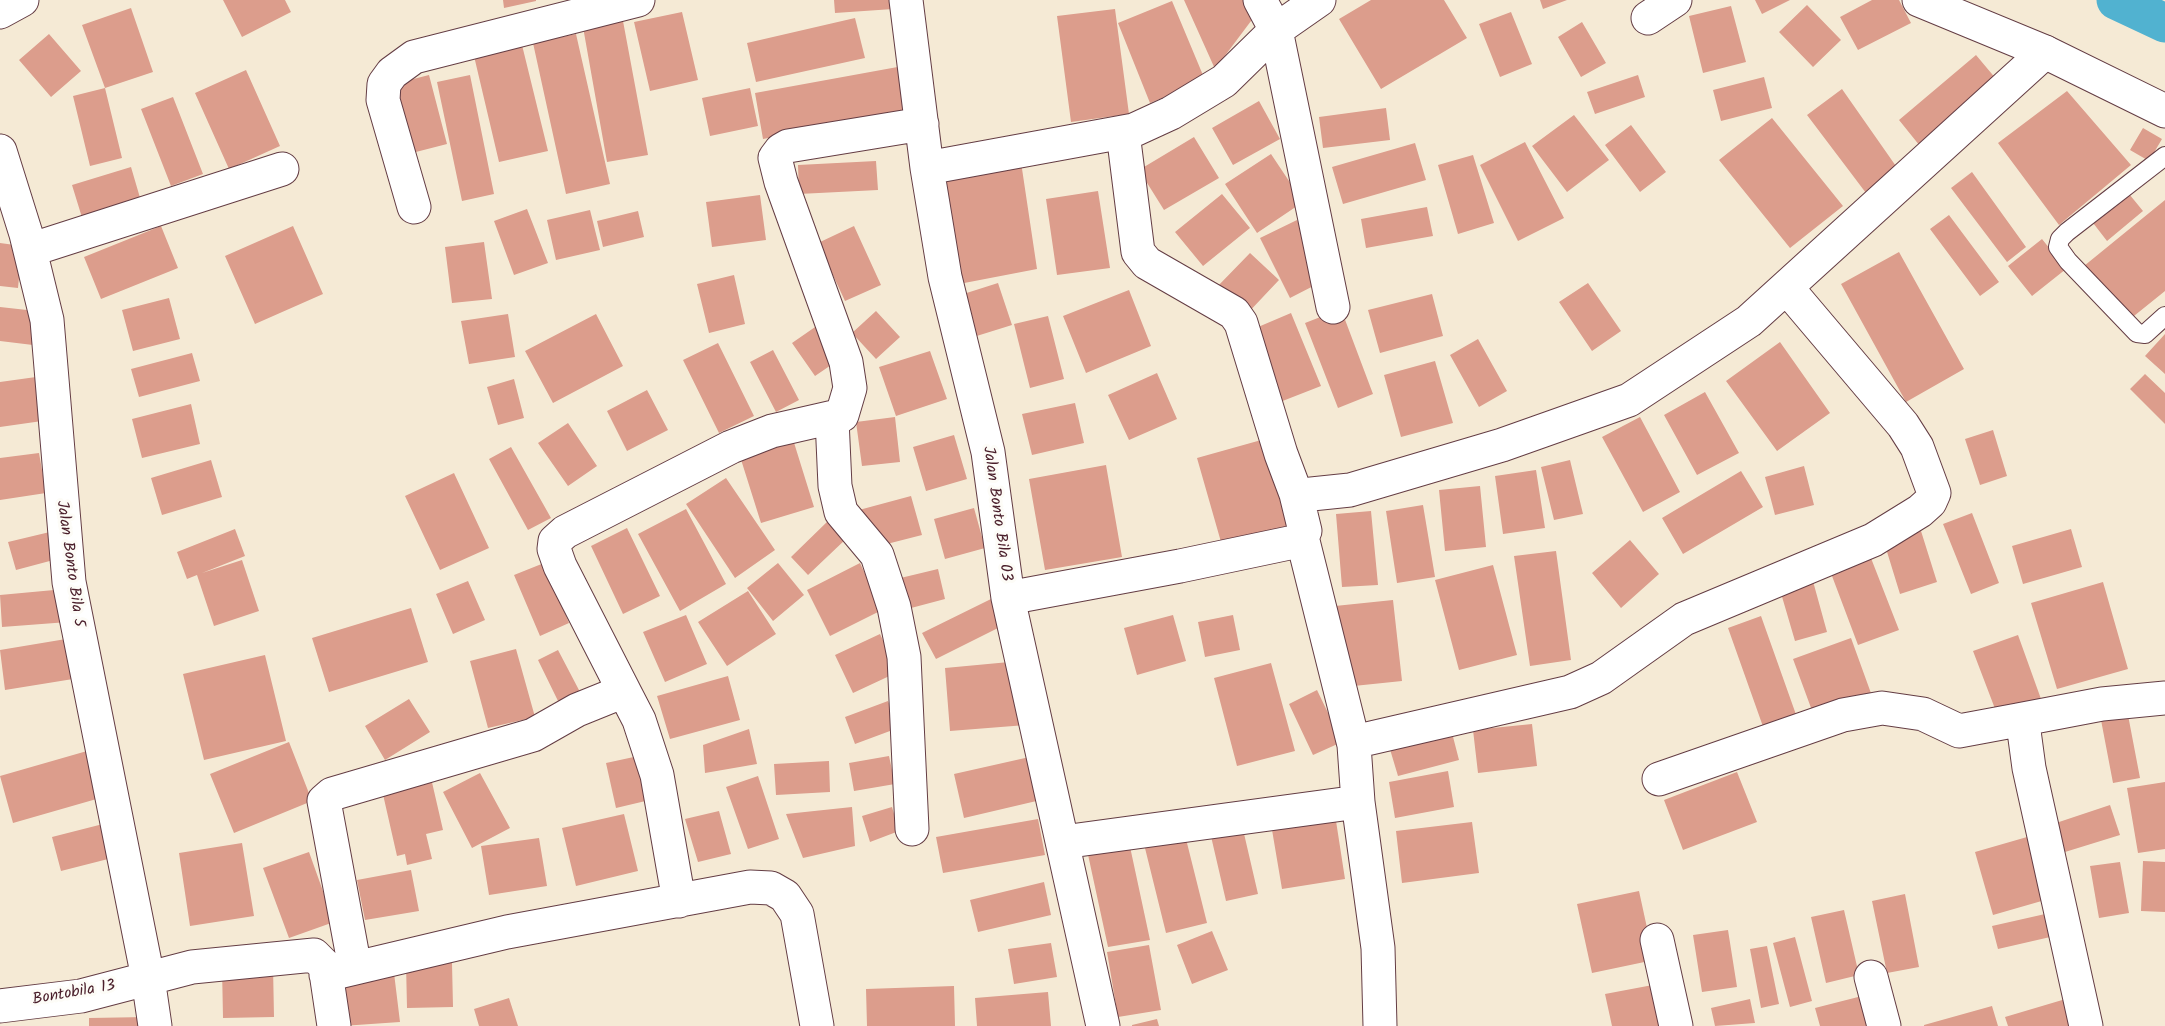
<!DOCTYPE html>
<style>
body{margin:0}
canvas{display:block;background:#f5ead5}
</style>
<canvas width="2165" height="1026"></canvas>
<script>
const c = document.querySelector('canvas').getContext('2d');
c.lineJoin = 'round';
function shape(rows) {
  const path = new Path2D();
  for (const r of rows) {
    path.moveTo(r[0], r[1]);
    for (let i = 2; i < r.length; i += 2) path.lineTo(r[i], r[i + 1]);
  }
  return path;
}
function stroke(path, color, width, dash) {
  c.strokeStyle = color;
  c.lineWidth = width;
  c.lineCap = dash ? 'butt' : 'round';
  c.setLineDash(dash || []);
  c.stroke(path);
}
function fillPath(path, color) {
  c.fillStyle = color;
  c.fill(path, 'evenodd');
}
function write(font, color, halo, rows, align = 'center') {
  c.font = font + ' Kalam,sans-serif';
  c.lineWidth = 6;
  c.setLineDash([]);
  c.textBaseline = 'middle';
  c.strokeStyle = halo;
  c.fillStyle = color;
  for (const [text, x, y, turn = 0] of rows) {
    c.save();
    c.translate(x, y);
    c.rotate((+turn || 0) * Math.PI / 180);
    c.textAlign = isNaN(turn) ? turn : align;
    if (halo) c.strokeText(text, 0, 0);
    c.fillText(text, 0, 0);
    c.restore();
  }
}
stroke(shape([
 [2116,0,2165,23]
]), '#51b2d0', 39);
fillPath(shape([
 [223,0,285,0,291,12,242,37],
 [503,0,536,0,536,1,504,8],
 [834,0,892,0,893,9,835,13],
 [1184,0,1246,0,1254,17,1215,69],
 [1371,0,1444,0,1467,38,1381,89,1339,19],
 [1540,0,1567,0,1543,9],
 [1755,0,1790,0,1762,14],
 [1872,0,1899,0,1911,23,1858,50,1840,17],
 [1172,1,1205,80,1150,103,1118,23],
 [1807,5,1841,40,1813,67,1779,32],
 [1731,6,1746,62,1703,73,1689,16],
 [131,8,153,72,105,88,122,158,90,166,73,96,105,88,82,25],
 [1115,9,1129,114,1071,122,1057,16],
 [682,12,698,80,650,91,634,22],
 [1511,12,1532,64,1500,77,1479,24],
 [855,18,865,58,756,82,747,43],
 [623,21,648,155,607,162,583,27],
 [1582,22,1606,63,1581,77,1558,37],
 [49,34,81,71,51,97,19,60],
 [576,34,610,184,566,194,533,43],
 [522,45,548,151,499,162,474,56],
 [1976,55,2002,86,1924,151,1899,120],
 [903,66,911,112,763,139,755,93],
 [246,70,280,146,229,169,195,93],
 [429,75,447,144,412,153,394,84],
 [470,75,494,194,462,201,437,82],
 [1638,75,1645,97,1595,114,1587,92],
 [1764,77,1772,108,1721,121,1713,90],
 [750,88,758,126,710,136,702,98],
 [1842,89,1898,169,1866,193,1807,115],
 [2067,91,2131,165,2059,225,1998,143],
 [173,97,203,174,171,186,141,109],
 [1259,101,1280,139,1233,165,1212,128],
 [1386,108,1390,140,1323,148,1319,117],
 [1574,115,1609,160,1567,192,1532,146],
 [1772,118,1843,206,1790,248,1719,160],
 [1631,125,1666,172,1640,192,1605,145],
 [2143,128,2162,139,2149,161,2130,150],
 [1194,137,1219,178,1164,210,1139,170],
 [1525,142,1564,218,1518,241,1480,165],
 [1415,143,1426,180,1343,204,1332,167],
 [1271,154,1303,202,1257,233,1225,184],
 [1473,155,1494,223,1458,234,1438,165],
 [876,161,878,190,799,194,798,165],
 [1021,162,1037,269,959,284,939,176],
 [131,167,143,208,84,224,72,185],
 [1972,172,2026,247,2007,262,1951,188],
 [2125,189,2143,211,2107,241,2090,219],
 [1098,191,1110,268,1057,275,1046,199],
 [1222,194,1250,228,1203,266,1175,232],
 [760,195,766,240,712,247,706,202],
 [2165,200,2165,291,2129,320,2084,266],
 [1427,207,1433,236,1366,248,1361,219],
 [527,209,548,263,514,275,494,221],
 [590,210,600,250,556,260,547,220],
 [638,211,644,237,603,247,597,221],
 [1949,215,1999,282,1980,296,1930,229],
 [1297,220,1327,279,1290,298,1260,238],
 [161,226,178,268,101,299,84,257],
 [293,226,323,294,255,324,225,256],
 [854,226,881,285,845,301,818,243],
 [2042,239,2066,269,2032,296,2008,266],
 [484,242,492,299,452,303,445,247],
 [0,243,22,246,18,288,0,286],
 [1899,252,1964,369,1906,402,1841,284],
 [1250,253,1279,280,1245,316,1216,288],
 [734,275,745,324,709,333,697,284],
 [998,283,1012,325,967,339,954,297],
 [1588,283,1621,331,1592,351,1559,302],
 [1129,290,1151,346,1086,373,1063,316],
 [1432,294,1443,336,1380,353,1368,310],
 [169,298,180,339,133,351,122,310],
 [0,307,36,311,33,345,0,341],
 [1341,309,1373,394,1338,408,1305,323],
 [876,311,900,337,876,359,852,333],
 [1291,313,1321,386,1280,402,1251,330],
 [508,314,515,357,469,364,461,321],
 [596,314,623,366,553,403,525,351],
 [1048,316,1064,379,1030,388,1014,324],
 [818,325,840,359,815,376,792,343],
 [2165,334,2165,374,2145,356],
 [1478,339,1507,391,1479,407,1450,355],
 [1780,342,1830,413,1777,451,1726,381],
 [718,343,754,416,719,433,683,360],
 [773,350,799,400,776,412,750,362],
 [930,351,947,399,896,416,879,367],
 [192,353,200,381,139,397,131,369],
 [1435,361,1453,423,1401,437,1384,375],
 [1157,373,1177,419,1129,440,1108,395],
 [2145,374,2165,393,2165,424,2130,389],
 [36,377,42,421,0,427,0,382],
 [514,379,524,418,498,425,487,387],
 [647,390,668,430,627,451,607,411],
 [1705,392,1739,453,1697,475,1664,415],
 [1075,403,1084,443,1032,455,1022,414],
 [191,404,200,444,142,458,132,419],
 [895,417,900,462,862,466,856,422],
 [1640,417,1680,492,1643,512,1602,437],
 [568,423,597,466,568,486,538,443],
 [1993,430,2007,476,1980,485,1965,439],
 [791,433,814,507,761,523,738,450],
 [954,435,967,479,926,491,913,447],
 [1272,437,1298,528,1223,549,1197,458],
 [511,447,551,518,528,530,489,459],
 [39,453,46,493,0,500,0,458],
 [211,460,222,497,162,515,151,478],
 [1570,460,1583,514,1554,520,1541,467],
 [1106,465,1122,557,1045,570,1029,479],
 [1804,466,1814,505,1775,515,1765,477],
 [1536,470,1545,528,1503,534,1495,476],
 [1741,471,1763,507,1683,554,1662,518],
 [454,473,489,548,440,570,405,496],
 [726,478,775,550,735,578,686,504],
 [1480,486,1486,547,1445,551,1439,490],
 [911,496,922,535,879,546,859,510],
 [1423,505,1435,577,1397,583,1386,511],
 [974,508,985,548,945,559,934,519],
 [686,509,726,584,680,611,638,534],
 [1371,511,1378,585,1342,587,1336,514],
 [1972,513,1999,583,1971,594,1943,524],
 [829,520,847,538,808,575,791,557],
 [627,528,660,596,623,614,591,546],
 [235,529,245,556,202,573,242,560,259,611,214,626,197,575,187,579,177,552],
 [2071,529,2082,567,2023,584,2012,546],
 [54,531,61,558,16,570,8,542],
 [1921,531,1937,582,1900,594,1884,542],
 [1630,540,1659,574,1621,608,1592,573],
 [1556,551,1571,660,1530,666,1514,556],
 [1869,553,1899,630,1858,645,1829,568],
 [544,563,569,623,540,636,514,575],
 [778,563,804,595,773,621,747,588],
 [860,563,882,610,830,636,807,590],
 [1493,565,1517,655,1459,670,1435,580],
 [938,569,945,599,896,612,888,581],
 [1811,574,1827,632,1795,641,1778,583],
 [468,581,485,620,453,634,436,594],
 [2103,582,2128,669,2057,689,2031,603],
 [65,589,68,622,2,627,0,595],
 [748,591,776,634,727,666,698,622],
 [991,599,1004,625,936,659,922,633],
 [1393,600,1402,681,1344,687,1335,606],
 [411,608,428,662,329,692,312,638],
 [686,615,707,664,665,682,643,632],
 [1173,615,1186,661,1137,675,1124,628],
 [1233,615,1240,650,1205,657,1198,622],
 [1761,616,1799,723,1766,735,1728,628],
 [880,634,898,672,853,693,835,655],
 [2018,635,2041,699,1997,714,1973,651],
 [1851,638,1872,696,1814,716,1793,659],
 [66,639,73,679,5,690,0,650],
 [516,649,535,717,488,728,470,661],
 [558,650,580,692,559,703,538,660],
 [265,655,286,741,204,760,183,674],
 [1020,661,1026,725,950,731,945,668],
 [1271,663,1295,751,1237,766,1214,678],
 [728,676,740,720,670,739,657,696],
 [1317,690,1342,742,1313,755,1289,704],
 [409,699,430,732,385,760,365,726],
 [888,701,898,728,855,744,845,717],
 [2128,715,2140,778,2113,783,2101,720],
 [1532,724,1537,766,1478,773,1473,730],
 [749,729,757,764,705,773,703,745],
 [1451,729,1459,760,1398,776,1389,746],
 [289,742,312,801,234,833,210,774],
 [87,751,100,798,13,823,0,776],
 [643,755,654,799,616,808,606,763],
 [889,756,895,784,854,791,849,763],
 [1034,756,1045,799,964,818,954,774],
 [829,761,830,792,776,795,774,764],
 [1448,771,1454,807,1395,818,1389,782],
 [1737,772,1757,822,1683,850,1664,800],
 [480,773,510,828,472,848,443,792],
 [758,776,779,839,748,849,726,787],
 [431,778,443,830,426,834,432,859,407,865,405,854,397,856,382,790],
 [2165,782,2165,849,2138,853,2127,788],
 [2110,805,2120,835,2065,852,2056,823],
 [852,807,855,846,803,858,786,814],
 [892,807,899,831,870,842,862,816],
 [1334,808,1345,879,1282,889,1270,818],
 [719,811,731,854,698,862,685,819],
 [624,814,638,871,576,886,562,828],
 [1038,819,1045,855,943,873,936,837],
 [1472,822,1479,873,1402,883,1396,831],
 [103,824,112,858,61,871,52,837],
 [1242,825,1258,894,1226,901,1210,832],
 [1184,831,1207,923,1166,933,1143,840],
 [2034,835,2052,898,1993,915,1975,852],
 [539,838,547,886,489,895,481,846],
 [1129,842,1150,940,1108,947,1087,850],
 [242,843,254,916,190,926,179,853],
 [309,852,334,922,289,938,263,868],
 [2143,861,2165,862,2165,912,2141,911],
 [2120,862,2129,913,2099,918,2090,866],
 [411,870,419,911,365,920,357,880],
 [1044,882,1051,915,978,932,970,900],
 [1639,891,1654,960,1592,973,1577,904],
 [1905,894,1919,967,1887,973,1872,901],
 [1844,910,1859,975,1826,983,1811,917],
 [2054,912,2059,935,1998,949,1992,926],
 [1728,930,1737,987,1702,992,1693,935],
 [1212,931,1228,970,1192,984,1177,945],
 [1795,937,1812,1001,1790,1007,1773,943],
 [1051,943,1057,977,1014,984,1008,949],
 [1149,945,1161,1010,1118,1017,1107,952],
 [1767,946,1779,1004,1761,1008,1750,949],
 [406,963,452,963,453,1007,407,1008],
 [273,966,274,1017,223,1018,222,967],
 [394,973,400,1022,342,1026,336,980],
 [1658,984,1667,1026,1612,1026,1605,994],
 [954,986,955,1026,867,1026,866,989],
 [1048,992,1051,1026,977,1026,975,998],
 [1862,996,1870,1026,1820,1026,1815,1008],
 [509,998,518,1026,479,1026,474,1009],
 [2069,998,2077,1026,2008,1026,2005,1017],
 [1750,999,1755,1023,1715,1026,1711,1008],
 [1992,1006,1998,1026,1924,1026,1924,1025],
 [147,1017,147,1026,89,1026,89,1018],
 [1157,1019,1159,1026,1132,1026,1132,1025]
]), '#dc9d8c');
const lane = shape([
 [2165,156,2067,232,2060,239,2058,247,2068,261,2137,333,2145,334,2165,316]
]);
const street = shape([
 [906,0,927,168,945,277,988,452,1008,598,1103,1026],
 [1260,0,1276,30,1333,307],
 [0,12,22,0],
 [1648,18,1675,0],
 [1123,133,1138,252,1147,263,1234,313,1241,323,1281,454,1296,494,1302,495,1350,490,1502,445,1629,400,1749,321,2045,52],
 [0,151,26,234,47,320,69,582,148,978,155,1026],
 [927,168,1134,130,1171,113,1224,81,1276,30,1319,0],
 [414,207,383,100,384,84,392,73,414,57,638,0],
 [30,250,282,169],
 [832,419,835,486,841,512,877,555,894,607,904,657,912,829],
 [1302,537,1354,745],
 [1008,598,1180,566,1294,542,1302,537,1305,531,1296,494],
 [624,691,639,720,657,775,679,901],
 [1659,779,1843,715,1882,708,1923,714,1959,731,2018,720],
 [1358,802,1378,948,1380,1026],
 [1063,842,1358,802,1354,745,1358,741,1570,692,1601,678,1684,619,1873,540,1920,511,1930,502,1934,493,1917,447,1903,425,1787,288],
 [1657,940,1676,1026],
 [355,968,324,801,332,794,533,735,577,710,624,691,560,566,554,549,555,541,565,532,731,447,772,431,842,415,850,388,846,362,781,182,775,158,781,150,788,146,922,124],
 [326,975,507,932,750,887,771,888,785,896,797,914,817,1026],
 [1871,977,1884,1026],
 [0,1006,81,996,192,967,314,955,325,966,334,1026],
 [2086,1026,2029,768,2024,731,2018,720,2102,704,2165,698]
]);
const secondary = shape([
 [1919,0,2045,52,2165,111]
]);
stroke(lane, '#643d44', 20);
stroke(street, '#643d44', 35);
stroke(secondary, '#643d44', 35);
stroke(lane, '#fff', 18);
stroke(street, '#fff', 33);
stroke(secondary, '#fff', 33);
write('16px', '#4a1f2b', '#fdfcf7', [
 ["Jalan Bonto Bila 03",996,514,82],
 ["Jalan Bonto Bila 5",69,564,82],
 ["Bontobila 13",74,994,-10]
]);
</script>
